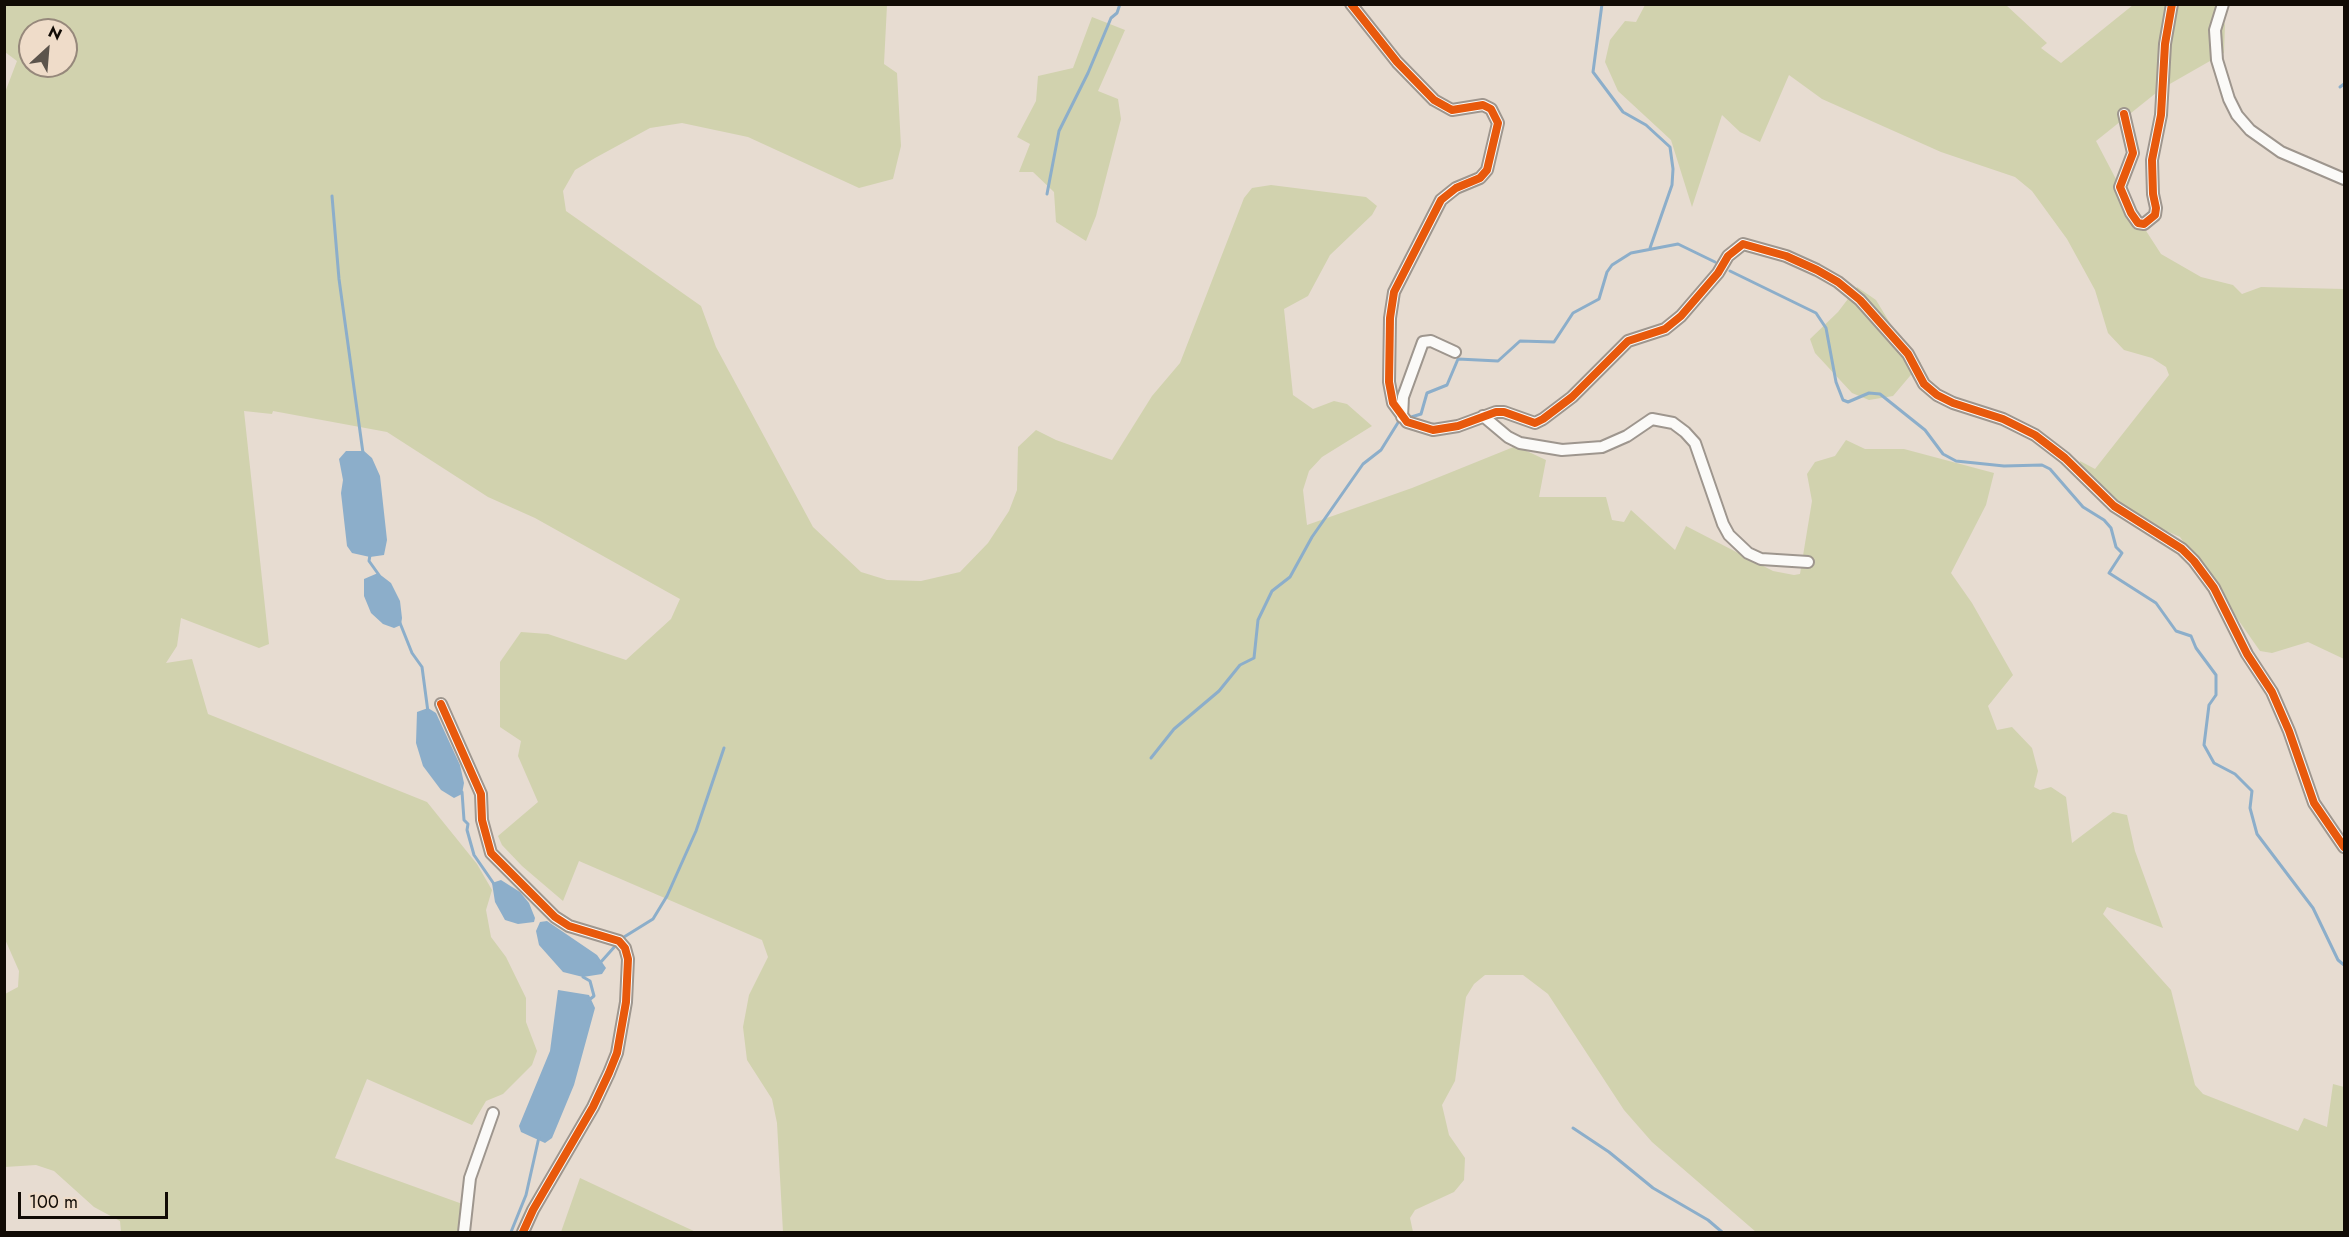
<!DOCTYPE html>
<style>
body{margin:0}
#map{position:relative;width:2349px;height:1237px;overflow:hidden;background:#e7dcd1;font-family:Jost,sans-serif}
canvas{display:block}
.frame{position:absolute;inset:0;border:6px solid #110b05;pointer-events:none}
.north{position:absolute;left:18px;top:18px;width:60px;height:60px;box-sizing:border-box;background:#efdcc9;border:2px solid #96887b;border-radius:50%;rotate:26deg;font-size:16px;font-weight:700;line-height:24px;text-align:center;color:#110b05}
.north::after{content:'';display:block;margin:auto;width:21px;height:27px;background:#5c544c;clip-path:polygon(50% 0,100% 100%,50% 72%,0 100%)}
.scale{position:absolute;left:18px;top:1192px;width:150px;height:27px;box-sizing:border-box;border:3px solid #110b05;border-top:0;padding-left:8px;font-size:18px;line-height:21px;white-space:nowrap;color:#110b05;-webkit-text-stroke:4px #efdcc9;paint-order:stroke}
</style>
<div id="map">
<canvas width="2349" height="1237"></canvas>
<div class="frame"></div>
<div class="north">N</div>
<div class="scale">100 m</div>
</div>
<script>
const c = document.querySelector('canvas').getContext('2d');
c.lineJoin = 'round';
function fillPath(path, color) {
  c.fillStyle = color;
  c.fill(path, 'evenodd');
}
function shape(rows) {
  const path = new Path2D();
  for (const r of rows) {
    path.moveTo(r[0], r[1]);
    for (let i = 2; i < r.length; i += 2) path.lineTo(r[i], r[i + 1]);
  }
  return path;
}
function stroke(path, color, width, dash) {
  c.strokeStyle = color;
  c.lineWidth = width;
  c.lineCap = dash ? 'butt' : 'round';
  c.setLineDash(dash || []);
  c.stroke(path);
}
fillPath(shape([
 [5,5,887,5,884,64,897,73,901,146,893,179,859,188,748,137,682,123,650,128,595,158,575,170,563,191,566,211,701,306,716,347,813,527,861,572,887,580,921,581,960,572,988,543,1009,511,1017,490,1018,447,1036,430,1056,440,1112,460,1152,396,1180,363,1244,198,1252,188,1271,185,1366,197,1377,206,1372,215,1330,255,1308,296,1284,309,1293,395,1313,409,1334,401,1347,404,1372,426,1322,457,1309,471,1303,490,1307,525,1412,488,1516,446,1546,460,1539,497,1606,497,1612,520,1624,522,1631,510,1675,550,1686,526,1773,571,1794,575,1800,574,1812,501,1807,474,1815,462,1835,456,1846,440,1865,449,1904,449,1994,473,1986,505,1951,573,1972,603,2013,675,1988,706,1997,730,2012,727,2032,748,2038,771,2034,787,2040,790,2051,787,2066,797,2072,843,2113,812,2127,815,2135,851,2163,928,2107,907,2103,914,2171,990,2195,1085,2203,1094,2298,1131,2304,1118,2327,1127,2333,1084,2344,1087,2344,1232,1756,1232,1652,1142,1624,1110,1548,994,1523,975,1485,975,1474,984,1466,997,1455,1081,1442,1105,1449,1135,1465,1158,1464,1180,1454,1192,1415,1210,1410,1218,1413,1232,783,1232,777,1123,772,1099,747,1060,743,1027,749,995,768,957,762,940,579,861,563,901,522,866,502,845,498,836,538,802,518,756,521,741,500,727,500,662,521,632,548,634,626,660,671,619,680,599,535,518,488,497,387,432,273,411,272,414,244,411,269,644,259,648,181,618,177,646,166,663,192,659,208,714,427,802,477,864,492,890,486,910,491,937,506,957,526,998,526,1022,537,1051,532,1065,503,1094,486,1101,472,1125,367,1079,335,1158,468,1206,464,1232,121,1232,120,1221,94,1207,54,1171,36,1165,5,1167,5,994,18,987,19,971,4,937,4,95,17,61,5,52],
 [30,30,66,30,66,66,30,66],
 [1645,5,2006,5,2047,43,2041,48,2061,63,2133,5,2219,5,2225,25,2224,53,2161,89,2096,141,2130,206,2161,254,2201,277,2233,285,2242,294,2261,287,2344,289,2344,659,2308,642,2272,653,2260,651,2180,537,2124,512,2081,476,2080,461,2095,469,2169,375,2166,367,2152,358,2124,350,2108,333,2095,290,2067,239,2032,191,2015,177,1941,152,1822,99,1789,75,1760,142,1740,132,1722,115,1692,207,1671,140,1618,91,1605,62,1610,40,1625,21,1636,22],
 [1092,17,1125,30,1098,91,1118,99,1121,119,1096,216,1086,241,1056,222,1054,192,1033,172,1019,172,1030,144,1017,137,1036,101,1038,76,1073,68],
 [1857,287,1876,300,1899,338,1921,363,1893,396,1869,400,1852,393,1815,353,1810,339,1838,312],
 [580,1178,659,1215,696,1232,561,1232]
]), '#d1d2ae');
fillPath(shape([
 [346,451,364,451,372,458,380,476,387,540,384,555,370,557,352,553,347,546,341,493,343,480,339,459],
 [378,573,391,583,400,601,402,618,401,625,394,628,383,624,371,613,364,596,364,579],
 [428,708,436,713,460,765,464,783,462,794,454,798,441,790,423,766,416,743,417,712],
 [501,880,520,892,529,903,535,918,534,922,518,924,505,920,495,902,492,883],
 [547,921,597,955,606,968,602,974,583,977,563,972,539,945,536,931,540,922],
 [558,990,589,995,595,1008,574,1085,552,1138,545,1143,521,1132,519,1126,550,1051]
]), '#8caeca');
stroke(shape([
 [1602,4,1593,72,1623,112,1646,125,1670,147,1673,169,1672,185,1650,248],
 [2340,87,2344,84],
 [1047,194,1059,131,1088,73,1111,18,1117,13,1120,4],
 [332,196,339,279,363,453],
 [1730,271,1816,313,1826,328,1836,382,1843,400,1848,402,1869,393,1880,394,1925,430,1943,454,1956,461,2004,466,2042,465,2050,469,2083,507,2104,520,2111,528,2116,547,2122,553,2109,573,2156,603,2176,631,2191,636,2196,648,2216,675,2216,695,2209,705,2204,745,2214,763,2235,774,2252,791,2250,808,2257,834,2313,908,2338,960,2344,965],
 [1408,418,1421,414,1427,393,1447,385,1458,359,1498,361,1520,341,1554,342,1573,313,1599,299,1607,272,1612,265,1631,253,1678,244,1715,262],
 [370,555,369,561,379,575],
 [400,623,412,653,422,667,428,712],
 [1151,758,1174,729,1219,691,1240,665,1254,658,1258,620,1272,591,1290,577,1312,537,1363,464,1381,450,1399,421],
 [462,792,464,820,468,824,467,830,474,855,494,884],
 [624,937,653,919,667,896,696,831,724,748],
 [600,963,617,944],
 [583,977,590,981,594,996,589,1000],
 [1573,1128,1609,1152,1653,1188,1708,1220,1722,1232],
 [511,1232,526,1195,539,1137]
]), '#8caeca', 3);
const minor = shape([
 [1351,4,1397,62,1434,100,1452,110,1483,105,1491,109,1498,123,1487,170,1480,178,1456,188,1441,200,1394,292,1390,318,1389,382,1393,403,1407,422,1433,430,1458,426,1496,412,1504,412,1535,423,1543,419,1572,397,1628,341,1665,329,1681,316,1718,273,1728,256,1743,244,1786,256,1817,270,1838,282,1860,300,1908,354,1924,384,1937,395,1953,403,2003,419,2035,435,2065,458,2114,506,2182,549,2194,561,2214,588,2247,654,2272,692,2289,731,2314,803,2344,847],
 [2223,4,2215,30,2217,60,2229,99,2237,115,2250,130,2281,152,2344,179],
 [2124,114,2133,153,2120,187,2131,213,2138,223,2144,224,2155,215,2156,208,2153,194,2152,160,2161,115,2165,44,2172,4],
 [1483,416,1508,437,1520,443,1562,450,1602,447,1627,436,1652,419,1673,423,1685,432,1695,443,1723,524,1729,535,1748,553,1761,559,1808,562],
 [1402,417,1403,397,1423,342,1431,341,1455,352],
 [441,704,481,794,482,820,491,853,555,917,569,926,619,941,625,948,628,959,626,1002,617,1053,609,1073,593,1107,533,1210,523,1232],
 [464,1232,470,1178,493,1113]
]);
stroke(minor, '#9e968e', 14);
stroke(minor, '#fbfaf8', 10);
stroke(shape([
 [1351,4,1397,62,1434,100,1452,110,1483,105,1491,109,1498,123,1487,170,1480,178,1456,188,1441,200,1394,292,1390,318,1389,382,1393,403,1407,422,1433,430,1458,426,1496,412,1504,412,1535,423,1543,419,1572,397,1628,341,1665,329,1681,316,1718,273,1728,256,1743,244,1786,256,1817,270,1838,282,1860,300,1908,354,1924,384,1937,395,1953,403,2003,419,2035,435,2065,458,2114,506,2182,549,2194,561,2214,588,2247,654,2272,692,2289,731,2314,803,2344,847],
 [2124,114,2133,153,2120,187,2131,213,2138,223,2144,224,2155,215,2156,208,2153,194,2152,160,2161,115,2165,44,2172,4],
 [441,704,481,794,482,820,491,853,555,917,569,926,619,941,625,948,628,959,626,1002,617,1053,609,1073,593,1107,533,1210,523,1232]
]), '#e8590c', 8);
</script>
